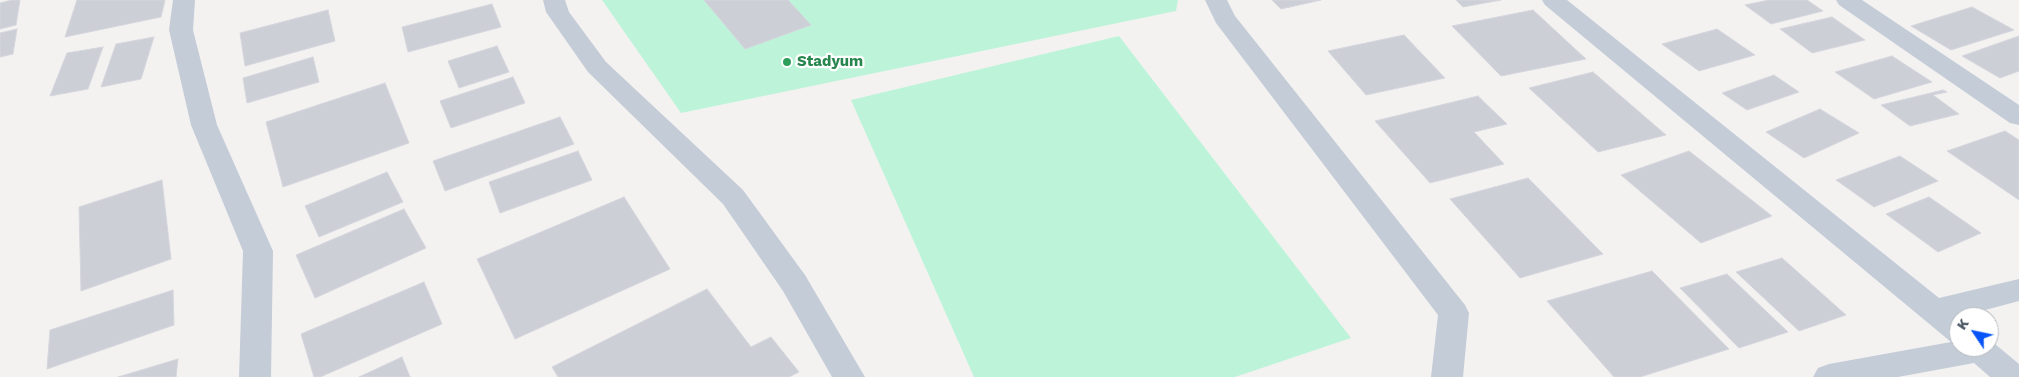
<!DOCTYPE html>
<style>
body{margin:0}
#map{position:relative;width:2019px;height:377px;overflow:hidden;background:#f4f2f1;font-family:"Work Sans",sans-serif}
canvas{display:block}
.north{position:absolute;left:1949px;top:307px;width:50px;height:50px;box-sizing:border-box;background:#fff;border:1px solid #b5bac0;border-radius:50%;rotate:304deg;font-size:14px;font-weight:700;line-height:20px;text-align:center;color:#475261}
.north::after{content:'';display:block;margin:auto;width:18px;height:22px;background:#0754f8;clip-path:polygon(50% 0,100% 100%,50% 72%,0 100%)}
</style>
<div id="map">
<canvas width="2019" height="377"></canvas>
<div class="north">K</div>
</div>
<script>
const c = document.querySelector('canvas').getContext('2d');
c.lineJoin = 'round';
function fillPath(path, color) {
  c.fillStyle = color;
  c.fill(path, 'evenodd');
}
function shape(rows) {
  const path = new Path2D();
  for (const r of rows) {
    path.moveTo(r[0], r[1]);
    for (let i = 2; i < r.length; i += 2) path.lineTo(r[i], r[i + 1]);
  }
  return path;
}
function stroke(path, color, width, dash) {
  c.strokeStyle = color;
  c.lineWidth = width;
  c.lineCap = dash ? 'butt' : 'round';
  c.setLineDash(dash || []);
  c.stroke(path);
}
function write(font, color, halo, rows, align = 'center') {
  c.font = font + ' "Work Sans",sans-serif';
  c.lineWidth = 4.5;
  c.setLineDash([]);
  c.textBaseline = 'middle';
  c.strokeStyle = halo;
  c.fillStyle = color;
  for (const [text, x, y, turn = 0] of rows) {
    c.save();
    c.translate(x, y);
    c.rotate((+turn || 0) * Math.PI / 180);
    c.textAlign = isNaN(turn) ? turn : align;
    if (halo) c.strokeText(text, 0, 0);
    c.fillText(text, 0, 0);
    c.restore();
  }
}
fillPath(shape([
 [602,0,1178,0,1176,11,681,113],
 [1119,36,1351,338,1235,377,974,377,851,100]
]), '#bdf4d9');
const building = shape([
 [12,0,20,0,16,25,0,29,0,3,12,0],
 [77,0,165,0,161,17,65,37,77,0],
 [704,0,788,0,811,25,745,49,704,0],
 [1272,0,1321,0,1281,9,1272,0],
 [1456,0,1501,0,1463,7,1456,0],
 [1769,0,1807,0,1823,11,1771,24,1745,5,1769,0],
 [492,4,501,27,408,52,402,27,492,4],
 [1972,7,2014,30,1951,50,1911,26,1972,7],
 [328,10,335,41,245,66,240,33,328,10],
 [1533,10,1586,59,1501,76,1452,26,1533,10],
 [1832,17,1865,40,1812,53,1780,29,1832,17],
 [17,29,13,54,0,57,0,33,17,29],
 [1717,29,1755,55,1699,71,1662,44,1717,29],
 [1404,35,1445,78,1366,95,1328,51,1404,35],
 [2019,36,2019,71,2000,78,1962,56,2019,36],
 [154,37,141,79,101,87,116,44,154,37],
 [497,46,509,72,459,88,448,61,497,46],
 [103,47,88,89,50,96,67,53,103,47],
 [1892,56,1932,82,1874,99,1835,72,1892,56],
 [313,57,319,82,247,103,243,78,313,57],
 [1593,72,1666,135,1598,152,1529,88,1593,72],
 [1774,75,1799,92,1747,110,1722,93,1774,75],
 [513,77,525,103,451,128,440,101,513,77],
 [385,83,409,143,283,187,266,122,385,83],
 [1943,90,1947,92,1933,95,1959,114,1910,126,1881,105,1943,90],
 [1478,96,1507,124,1474,132,1504,164,1430,183,1375,121,1478,96],
 [1820,109,1859,133,1804,158,1766,132,1820,109],
 [560,117,574,144,445,191,433,161,560,117],
 [2005,131,2019,140,2019,200,1947,151,2005,131],
 [578,151,592,180,500,213,489,182,578,151],
 [1689,151,1772,216,1701,243,1621,175,1689,151],
 [1900,156,1938,181,1874,207,1836,180,1900,156],
 [387,172,403,202,319,237,305,206,387,172],
 [1528,178,1603,254,1520,278,1450,199,1528,178],
 [162,180,171,259,81,291,79,207,162,180],
 [624,197,670,269,515,339,477,259,624,197],
 [1929,197,1981,233,1938,252,1886,214,1929,197],
 [404,209,426,248,315,298,296,255,404,209],
 [1782,258,1846,315,1799,331,1736,272,1782,258],
 [1652,271,1729,349,1640,377,1614,377,1547,301,1652,271],
 [1727,274,1788,332,1739,348,1680,288,1727,274],
 [424,282,442,324,320,377,314,377,301,334,424,282],
 [707,289,751,347,771,337,799,372,789,377,558,377,552,367,707,289],
 [173,290,174,325,47,369,50,330,173,290],
 [402,357,410,377,359,377,402,357],
 [178,359,176,377,118,377,178,359]
]);
fillPath(building, '#cdcfd7');
stroke(building, '#d5d6dd', 1);
fillPath(shape([
 [173,0,195,0,193,30,217,125,273,251,271,377,239,377,243,251,191,125,169,30,173,0],
 [543,0,565,0,569,12,606,62,743,190,805,275,865,377,832,377,783,291,723,204,588,72,546,12,543,0],
 [1205,0,1227,0,1235,16,1465,305,1469,313,1463,377,1431,377,1438,315,1216,23,1205,0],
 [1542,0,1567,0,1939,298,2019,279,2019,301,1959,317,1959,347,1989,347,1989,339,2019,364,2019,377,1990,377,1974,363,1898,377,1813,377,1818,368,1829,364,1951,342,1545,5,1542,0],
 [1836,0,1862,0,2019,105,2019,125,2010,123,1839,5,1836,0]
]), '#c4ccd7');
for (const [x, y, r, color] of [
 [787,62,5,"#2e9e5b"]
]) {
  const dot = new Path2D();
  dot.arc(x, y, r, 0, 2 * Math.PI);
  c.fillStyle = color;
  c.fill(dot);
  stroke(dot, '#fff', 2);
}
write('bold 15px', '#27864d', '#fff', [
 ["Stadyum",797,62]
], 'left');
</script>
